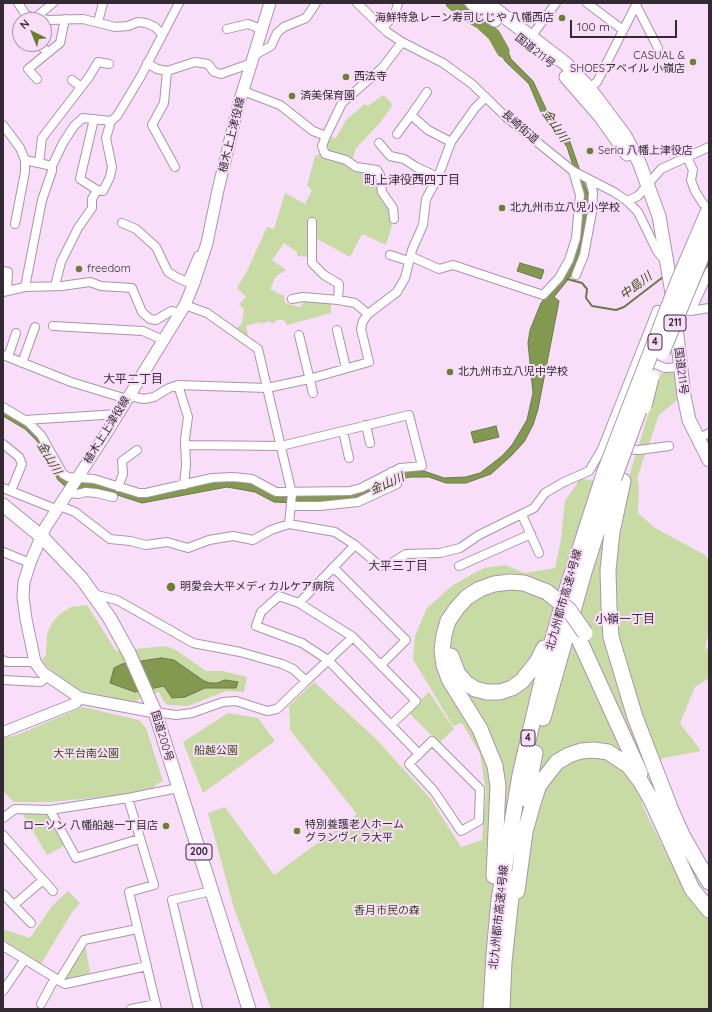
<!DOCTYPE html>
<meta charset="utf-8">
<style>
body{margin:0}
#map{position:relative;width:712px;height:1012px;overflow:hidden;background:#f8def8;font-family:Quicksand,sans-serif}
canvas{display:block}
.frame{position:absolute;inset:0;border:4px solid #342a34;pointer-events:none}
.north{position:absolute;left:12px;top:12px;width:40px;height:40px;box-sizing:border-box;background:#f8def8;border:1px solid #aa96aa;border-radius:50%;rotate:317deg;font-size:11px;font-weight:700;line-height:16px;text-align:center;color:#342a34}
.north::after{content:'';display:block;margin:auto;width:14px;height:18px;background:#6a7f31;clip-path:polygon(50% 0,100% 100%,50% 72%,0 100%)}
.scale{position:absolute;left:570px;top:20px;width:107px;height:18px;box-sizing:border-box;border:2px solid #342a34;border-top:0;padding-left:5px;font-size:12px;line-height:14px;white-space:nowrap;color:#342a34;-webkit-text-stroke:3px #f8def8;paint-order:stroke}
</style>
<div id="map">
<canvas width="712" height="1012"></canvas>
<div class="frame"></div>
<div class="north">N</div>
<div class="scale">100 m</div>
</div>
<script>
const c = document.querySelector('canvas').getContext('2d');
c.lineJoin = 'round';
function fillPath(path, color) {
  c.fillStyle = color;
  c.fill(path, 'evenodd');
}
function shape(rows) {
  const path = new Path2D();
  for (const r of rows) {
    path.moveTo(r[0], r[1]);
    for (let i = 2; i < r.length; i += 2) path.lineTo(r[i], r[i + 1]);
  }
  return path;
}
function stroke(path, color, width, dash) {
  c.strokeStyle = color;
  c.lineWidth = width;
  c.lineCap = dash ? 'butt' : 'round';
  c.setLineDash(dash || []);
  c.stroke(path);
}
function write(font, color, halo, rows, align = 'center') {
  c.font = font + ' Quicksand,"Noto Sans JP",sans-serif';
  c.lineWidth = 4;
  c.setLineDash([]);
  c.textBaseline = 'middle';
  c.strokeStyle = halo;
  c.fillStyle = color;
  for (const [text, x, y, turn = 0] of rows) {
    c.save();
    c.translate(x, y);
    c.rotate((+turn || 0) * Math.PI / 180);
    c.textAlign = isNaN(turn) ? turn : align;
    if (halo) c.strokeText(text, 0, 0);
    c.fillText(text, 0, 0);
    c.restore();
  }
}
fillPath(shape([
 [383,95,390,101,392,106,379,124,356,148,352,161,375,172,391,209,393,222,386,245,362,234,350,257,310,235,310,257,297,256,297,252,284,243,272,260,286,270,276,276,270,289,284,296,285,303,300,307,305,300,331,303,331,313,287,325,284,320,277,320,272,324,270,321,260,324,259,322,246,326,248,335,246,337,235,330,242,323,244,309,239,304,246,297,237,288,247,271,267,227,274,229,285,193,305,204,312,190,307,186,315,156,328,150,326,144,328,137,336,138,346,120,365,104,368,106],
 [661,373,675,373,681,397,659,415,637,478,639,485,638,513,655,528,705,555,709,561,709,631,705,648,709,650,709,678,695,687,680,723,701,751,663,758,636,781,644,809,676,873,689,896,709,916,709,1009,271,1009,234,908,208,813,225,807,274,875,357,814,290,730,289,706,314,682,375,738,430,798,461,847,482,840,486,791,480,754,462,723,453,726,413,659,415,636,427,608,453,585,484,568,505,565,525,573,555,568,561,539,565,501,580,479,627,483],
 [87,605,116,651,166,646,176,650,206,671,222,671,247,677,244,692,226,691,188,706,168,705,164,702,159,692,138,699,136,706,92,697,79,690,55,673,45,665,42,659,46,655,47,634,52,623,60,614,71,607],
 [429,692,454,729,439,743,408,712],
 [83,707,139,720,146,728,163,781,157,784,152,790,124,795,50,802,14,802,3,791,4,738,17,735],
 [228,713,258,718,275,741,203,793,183,742],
 [22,813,47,814,64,846,47,855],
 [68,891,80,903,72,912,41,964,3,940,3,929,30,938,52,906],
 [85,943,90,973,67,980,64,978]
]), '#c9dba4');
const water = shape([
 [491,35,503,39,511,59,533,81,546,109,570,142,588,194,588,210,579,255,570,277,554,297,559,301,538,409,533,425,524,442,511,456,491,474,466,483,446,483,429,477,411,477,399,479,363,497,346,500,296,503,274,502,255,492,227,487,142,503,96,488,78,490,66,487,58,480,43,449,36,440,25,429,3,416,3,409,27,424,41,439,57,470,136,495,222,480,246,481,276,495,349,495,360,493,389,476,409,470,421,470,444,478,466,477,480,473,502,456,512,445,527,420,533,393,528,343,530,330,541,303,568,268,581,221,583,196,567,147,541,112,529,84,505,61,491,35],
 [520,263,544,270,541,279,517,271,520,263],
 [496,426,499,437,474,443,471,432,496,426],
 [161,658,174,660,204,681,210,683,217,683,225,680,238,682,236,688,205,688,185,697,172,698,164,686,135,692,110,683,114,668,122,664,161,658]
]);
fillPath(water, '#849950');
stroke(water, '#6c7848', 1);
stroke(shape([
 [703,268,706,267,709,261],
 [567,279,582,283,587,289,586,298,592,306,616,310,624,307,663,277]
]), '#6c7848', 2);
stroke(shape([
 [452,3,464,13,481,23,494,35,503,51]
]), '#849950', 13);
const minor = shape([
 [18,3,26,15,35,18,53,3],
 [357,3,387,32,402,42,443,63,472,84,506,117,573,171,614,192,627,201,638,212,657,251,665,261],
 [587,3,623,30],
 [636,5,658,48],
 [35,18,49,20,83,19,115,27,128,26,138,22,146,23,155,27,162,34],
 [98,22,103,3],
 [383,28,395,14,398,3],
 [227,29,248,24,261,29],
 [531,37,556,3],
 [40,45,47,52],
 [255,55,271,46,277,33,284,27,306,18,316,3],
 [147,63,157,69,167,71,164,103,152,125,175,167],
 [167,71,195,62,208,64,214,72,221,74,252,63],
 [37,79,28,69,60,43,65,19],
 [72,80,81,87],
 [243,91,280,105,313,131,326,136,342,103,383,67,402,42],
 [585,91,597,82,637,3],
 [427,92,411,115,428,130,451,142],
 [3,125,20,148,25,160,52,166],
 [397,134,411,115],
 [326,136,322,146,325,154,346,160,356,167,377,170,380,175,382,192,393,208,394,219],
 [379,143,390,156,404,159,416,167,438,177],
 [687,157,693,170,691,180,695,191,709,213],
 [39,163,42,138,89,77,98,62,109,64],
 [97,190,103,191,110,177,112,167,106,138,111,121],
 [627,201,638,196,661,169,709,147],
 [312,222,312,263,324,275,339,284,338,300,355,303,368,314],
 [122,223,136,229,156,247,168,272,176,277,187,282,198,256],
 [15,224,25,172,25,160],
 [390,255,409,261],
 [412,257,439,269,453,265,543,295,559,278,569,260,576,238,580,195,573,171],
 [3,271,8,272,7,291],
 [576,275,584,255,592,212,593,192,590,180],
 [55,286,61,262,78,228,92,208,92,199,97,190,80,179,94,119],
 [25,287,42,200,52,171,52,166,63,143,74,126,83,118,111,121,117,116,141,76,179,3],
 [3,292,25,287,62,286,90,282,101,286,132,288,142,312,150,319,156,320,171,311,180,313],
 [292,299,303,297,338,300],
 [185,305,207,313,258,349,292,494,289,524],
 [691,311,709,272],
 [53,326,143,331,163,340],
 [337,330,346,368],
 [299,335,313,393],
 [3,355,71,382,127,399],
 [8,357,16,333],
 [646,360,665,368,681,367],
 [22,363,35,327],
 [178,385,188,417,185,439,186,465,184,485],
 [129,396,144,399,154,397,169,388,178,385,267,388,309,379,369,362,361,329,363,321,368,314,397,292,405,278,412,250,423,225,426,199,438,177,451,142,475,108,486,97],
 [3,407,28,422,41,435,63,474,68,477,94,479,139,493,146,493,212,478,233,477,252,479,276,492,350,491,361,488,400,468,422,466,409,415,281,446,185,445],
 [25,420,118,414],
 [366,425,370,443],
 [343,431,349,458],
 [697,439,709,433],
 [3,444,19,457,22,464,11,491],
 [623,449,639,450,669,446],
 [118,487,123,474,122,461,137,450],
 [3,488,58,510],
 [69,493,78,494,86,492,96,493,113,497],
 [60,506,75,512,110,539,130,541,146,545,167,542,188,548,209,540,233,536,253,540,271,530,289,524,335,532,355,545,380,566,390,564,406,554,440,553,460,548,479,535,534,508,545,493,564,482,589,471,602,449,657,310,674,309,691,311,709,308],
 [292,506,320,506,358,502,397,484,391,472],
 [522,515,539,553],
 [3,552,30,563],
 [459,566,531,534],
 [333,567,406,640,382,664],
 [93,594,117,600,193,643,240,652,282,664,293,669,306,681,277,709,267,711,236,701,223,702,192,713,176,715,155,712],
 [299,603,355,545],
 [3,660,7,662,35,662],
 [3,680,41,682,48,676],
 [306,681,353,637],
 [391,725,328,660,302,643,256,626,261,612,279,596,299,603,353,637,416,701,391,725,419,754],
 [432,741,480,789,479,821,461,831,434,791,409,764,432,741],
 [128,798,154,885,129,892,157,1009],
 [50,810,76,858,139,839],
 [3,818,15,809,50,810,128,798,178,788],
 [3,835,53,891],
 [3,894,31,923],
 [14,905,43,880],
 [3,946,65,984,147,966],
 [59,981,84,940,137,929],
 [3,991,25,959],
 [41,1004,55,978],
 [131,1009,156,1004],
 [198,1009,172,900,211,891]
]);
const tertiary = shape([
 [3,732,76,703,80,698]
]);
const secondary = shape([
 [155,712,80,698,42,672,35,662,26,619,23,597,24,582,30,563,45,528,104,437,185,305,194,283,207,243,218,190,239,103,270,3]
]);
const trunk = shape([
 [472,3,495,20],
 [487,3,566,64,589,88,625,136,639,162,659,216,673,299],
 [566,77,600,116,627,154],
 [675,318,684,396,689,420,709,460],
 [3,505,42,537,82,579,109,617,129,653,155,712,249,1009]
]);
const motorway = shape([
 [623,481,612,532,608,570,609,606,611,637,635,717,669,805],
 [578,637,640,773],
 [451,656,458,674,466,683,475,689,487,692,500,692,512,688,522,681,537,662,544,648],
 [543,718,584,572,614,478],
 [649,795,692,889,709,910],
 [665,797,683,837,709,882],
 [526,799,535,753],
 [494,876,498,786,495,766,480,729,449,679,444,665,442,650,444,635,448,621,457,608,467,597,480,589,494,584,510,582,524,583,547,592],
 [517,891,525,832,533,803,539,785,557,762,569,755,581,751,594,750,608,752,629,766,641,782,653,803],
 [491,1009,494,954,499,900,520,775,546,664,566,592,604,474],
 [502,1009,504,962,513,879]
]);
stroke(minor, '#ac94ac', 10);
stroke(tertiary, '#ac94ac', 12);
stroke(secondary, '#ac94ac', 13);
stroke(trunk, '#ac94ac', 15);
stroke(motorway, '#ac94ac', 17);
stroke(minor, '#fff', 8);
stroke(tertiary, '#fff', 10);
stroke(secondary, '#fff', 11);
stroke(trunk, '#fff', 13);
stroke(motorway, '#fff', 15);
const motorwayBridge = shape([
 [662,352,709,238],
 [644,406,651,378],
 [604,474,679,280,709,210],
 [614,478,644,396],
 [547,592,569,610,585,633]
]);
stroke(motorwayBridge, '#ac94ac', 17, []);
stroke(motorwayBridge, '#fff', 15);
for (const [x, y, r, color] of [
 [562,18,4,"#6a7f31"],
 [693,62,4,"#6a7f31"],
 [346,77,4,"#6a7f31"],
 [292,96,4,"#6a7f31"],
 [590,151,4,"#6a7f31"],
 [502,208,4,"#6a7f31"],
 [79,269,4,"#6a7f31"],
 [450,372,4,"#6a7f31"],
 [171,587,5,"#6a7f31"],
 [166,826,4,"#6a7f31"],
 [297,831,4,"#6a7f31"]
]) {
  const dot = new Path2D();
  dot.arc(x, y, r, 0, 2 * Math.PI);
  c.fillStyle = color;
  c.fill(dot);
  stroke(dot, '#f8def8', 1.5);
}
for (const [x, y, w] of [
 [675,323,22],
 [655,342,14],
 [528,738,14],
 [199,852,26]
]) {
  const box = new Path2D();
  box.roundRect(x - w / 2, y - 8, w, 16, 3);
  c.fillStyle = '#f8def8';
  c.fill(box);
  stroke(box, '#342a34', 1);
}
write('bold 10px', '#342a34', null, [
 ["211",675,323],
 ["4",655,342],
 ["4",528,738],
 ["200",199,852]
]);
write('11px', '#342a34', '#f8def8', [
 ["海鮮特急レーン寿司じじや 八幡西店",554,18,"right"],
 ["CASUAL &",685,56,"right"],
 ["SHOESアベイル 小嶺店",685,69,"right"],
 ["西法寺",354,77],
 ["済美保育園",300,96],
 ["Seria 八幡上津役店",598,151],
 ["北九州市立八児小学校",510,208],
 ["freedom",87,269],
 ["北九州市立八児中学校",458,372],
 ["明愛会大平メディカルケア病院",180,587],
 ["特別養護老人ホーム",305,825],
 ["グランヴィラ大平",305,838],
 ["ローソン 八幡船越一丁目店",158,826,"right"]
], 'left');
write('11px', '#342a34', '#f8def8', [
 ["国道211号",535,51,39],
 ["長崎街道",520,127,41],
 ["植木上上津役線",232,135,-76],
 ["国道211号",681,371,83],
 ["植木上上津役線",107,430,-58],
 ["北九州都市高速4号線",564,600,-74],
 ["国道200号",162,736,73],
 ["北九州都市高速4号線",499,917,-84]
]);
write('11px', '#3e4d17', '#f8def8', [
 ["船越公園",216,751],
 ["大平台南公園",86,754],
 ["香月市民の森",387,911]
]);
write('italic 12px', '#3a4912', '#f8def8', [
 ["金山川",555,126,56],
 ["中島川",636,286,-37],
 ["金山川",49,458,59],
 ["金山川",387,484,-24]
]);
write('12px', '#402c40', '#f8def8', [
 ["町上津役西四丁目",412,180],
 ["大平二丁目",133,379],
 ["大平三丁目",398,566],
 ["小嶺一丁目",625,619]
]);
</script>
